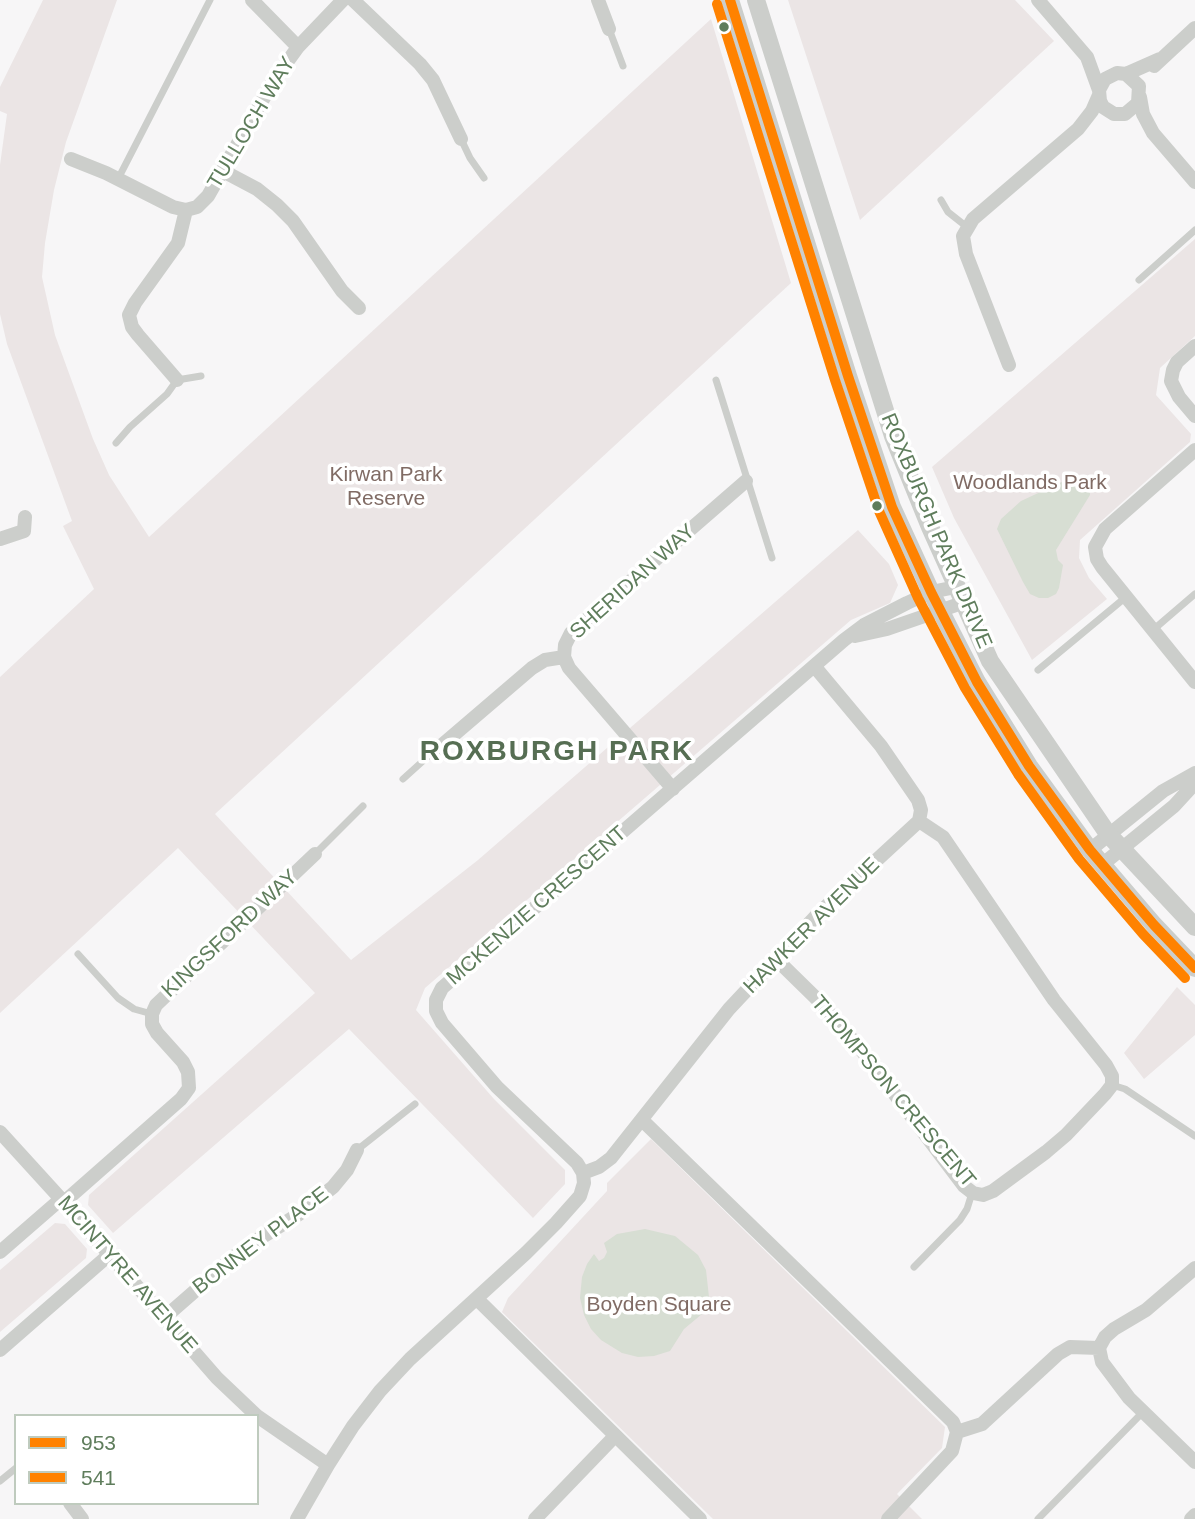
<!DOCTYPE html>
<style>
body{margin:0}
#map{position:relative;width:1195px;height:1519px;overflow:hidden;background:#f7f6f7;font-family:Arial,sans-serif}
canvas{display:block}
.legend{position:absolute;left:14px;top:1414px;width:245px;height:91px;box-sizing:border-box;background:#fff;border:2px solid #bfcbbe;margin:0;padding:9px 12px;list-style:none;font-size:21px;color:#5f7d5c}
.legend li{display:flex;align-items:center;gap:14px;height:35px}
.legend b{width:35px;border:2px solid #bfcbbe}
</style>
<div id="map">
<canvas width="1195" height="1519"></canvas>
<ul class="legend">
<li><b style="height:9px;background:#ff8200"></b>953</li>
<li><b style="height:9px;background:#ff8200"></b>541</li>
</ul>
</div>
<script>
const c = document.querySelector('canvas').getContext('2d');
c.lineJoin = 'round';
function fillPath(path, color) {
  c.fillStyle = color;
  c.fill(path, 'evenodd');
}
function shape(rows) {
  const path = new Path2D();
  for (const r of rows) {
    path.moveTo(r[0], r[1]);
    for (let i = 2; i < r.length; i += 2) path.lineTo(r[i], r[i + 1]);
  }
  return path;
}
function stroke(path, color, width, dash) {
  c.strokeStyle = color;
  c.lineWidth = width;
  c.lineCap = dash ? 'butt' : 'round';
  c.setLineDash(dash || []);
  c.stroke(path);
}
function write(font, color, halo, rows, align = 'center') {
  c.font = font + ' Arial,sans-serif';
  c.lineWidth = 7;
  c.setLineDash([]);
  c.textBaseline = 'middle';
  c.strokeStyle = halo;
  c.fillStyle = color;
  for (const [text, x, y, turn = 0] of rows) {
    c.save();
    c.translate(x, y);
    c.rotate((+turn || 0) * Math.PI / 180);
    c.textAlign = isNaN(turn) ? turn : align;
    if (halo) c.strokeText(text, 0, 0);
    c.fillText(text, 0, 0);
    c.restore();
  }
}
fillPath(shape([
 [43,0,117,0,66,142,54,190,45,243,42,277,55,335,93,439,109,475,149,537,711,19,791,283,215,814,351,960,478,860,858,530,889,564,898,585,890,603,851,620,425,988,416,1010,494,1099,565,1170,565,1184,533,1218,349,1029,113,1233,88,1205,89,1195,315,993,178,848,0,1013,0,677,94,589,63,526,72,521,7,344,0,314,0,165,7,114,0,111,0,87],
 [788,0,1015,0,1054,41,860,220],
 [1195,239,1195,336,1160,368,1156,395,1191,434,1190,442,1080,540,1079,558,1089,578,1107,599,1032,660,954,518,932,467],
 [1177,987,1195,1005,1195,1035,1144,1079,1124,1053],
 [651,1139,945,1427,942,1448,897,1494,922,1519,713,1519,502,1312,508,1298,607,1191,607,1183],
 [55,1223,65,1224,87,1249,86,1258,0,1332,0,1270]
]), '#ebe5e5');
fillPath(shape([
 [1078,477,1086,481,1090,488,1090,495,1056,550,1058,560,1063,565,1059,588,1056,594,1048,598,1039,598,1030,594,1023,582,997,529,1001,519,1021,501,1064,481],
 [645,1229,675,1236,698,1255,706,1270,709,1297,708,1309,684,1329,670,1351,654,1356,638,1357,622,1353,601,1340,591,1329,584,1315,580,1298,582,1277,587,1264,594,1254,599,1261,604,1258,607,1252,604,1243,617,1234]
]), '#d7ded3');
stroke(shape([
 [609,29,623,66],
 [461,139,470,158,484,178],
 [118,179,210,0],
 [941,200,948,212,967,227],
 [1139,280,1195,230],
 [716,380,772,558],
 [116,443,130,427,167,394,177,380,201,376],
 [1153,630,1195,594],
 [1038,670,1126,597],
 [403,779,434,751],
 [315,854,363,806],
 [78,954,118,998,134,1009,152,1014],
 [1112,1085,1125,1089,1195,1136],
 [357,1150,415,1104],
 [914,1267,960,1220,967,1209,972,1193],
 [0,1481,16,1468],
 [1038,1519,1143,1412]
]), '#cccecb', 7);
stroke(shape([
 [252,0,298,47],
 [353,0,420,64,433,80,461,139],
 [598,0,609,29],
 [1038,0,1087,57,1099,90],
 [1154,66,1195,28],
 [1126,74,1139,86,1138,103,1125,114,1114,114,1103,107,1100,101,1099,90,1105,79,1117,73,1126,74,1160,59],
 [1140,97,1143,114,1153,133,1195,182],
 [71,159,106,173,173,207,186,210,197,207,208,196,274,80,298,47,343,0],
 [223,171,257,189,277,205,293,221,342,291,359,308],
 [1195,346,1177,362,1173,370,1171,381,1179,397,1195,416],
 [1009,365,966,254,963,236,973,219,1078,129,1092,111,1099,95],
 [177,380,138,335,132,327,129,315,135,303,178,243,186,210],
 [1195,450,1105,529,1095,547,1097,559,1102,567,1195,682],
 [0,539,24,531,25,517],
 [855,636,887,629,965,602],
 [435,751,532,668,545,660,564,657],
 [673,789,569,668,564,657,565,645,571,633,746,481],
 [1090,850,1163,791,1195,773],
 [1103,864,1174,806,1195,783],
 [776,959,822,1004,863,1052,964,1186,973,1193,983,1195,993,1191,1046,1152,1066,1135,1105,1094,1112,1085,1112,1076,1106,1065,1054,1000,943,837,919,821],
 [642,1120,953,1422,957,1432,952,1451,888,1519],
 [0,1132,61,1199,217,1378,257,1416],
 [583,1173,599,1167,611,1158,729,1009,817,915,919,821,921,810,918,800,881,746,815,667],
 [64,1202,181,1099,189,1088,188,1072,183,1062,157,1033,152,1024,152,1014,156,1005,315,854],
 [0,1252,61,1199],
 [1195,1268,1146,1310,1114,1329,1105,1337,1099,1348,1102,1362,1129,1398,1195,1462],
 [477,1299,700,1519],
 [164,1318,243,1249,299,1214,333,1187,347,1170,357,1150],
 [0,1350,109,1255],
 [257,1416,328,1465],
 [957,1432,982,1424,1058,1354,1070,1347,1099,1348],
 [70,1503,82,1519],
 [297,1519,328,1465,353,1426,380,1391,410,1359,526,1253,556,1223,580,1196,584,1183,583,1173,577,1163,497,1087,442,1023,436,1011,436,1000,442,988,844,640,864,625,907,603,931,592,956,587],
 [535,1519,615,1436],
 [1191,1519,1195,1515]
]), '#cccecb', 14);
stroke(shape([
 [730,0,848,376,892,507,931,592,977,682,1029,766,1090,850,1154,925,1195,968],
 [756,0,893,436,930,527,990,661,1108,834,1195,927]
]), '#cccecb', 18);
stroke(shape([
 [730,0,848,376,892,507,931,592,977,682,1029,766,1090,850,1154,925,1195,968]
]), '#ff8200', 10);
stroke(shape([
 [717,4,835,380,879,511,918,598,965,688,1018,774,1079,859,1143,934,1185,978]
]), '#ff8200', 10);
for (const [x, y, r, color] of [
 [724,27,6,"#5f7d5c"],
 [877,506,6,"#5f7d5c"]
]) {
  const dot = new Path2D();
  dot.arc(x, y, r, 0, 2 * Math.PI);
  c.fillStyle = color;
  c.fill(dot);
  stroke(dot, '#fff', 2.5);
}
write('21px', '#5f7d5c', '#fff', [
 ["TULLOCH WAY",252,123,-59],
 ["ROXBURGH PARK DRIVE",936,531,67],
 ["SHERIDAN WAY",633,582,-42],
 ["MCKENZIE CRESCENT",537,906,-41],
 ["HAWKER AVENUE",812,926,-45],
 ["KINGSFORD WAY",230,934,-43],
 ["THOMPSON CRESCENT",893,1092,50],
 ["BONNEY PLACE",261,1241,-37],
 ["MCINTYRE AVENUE",127,1275,49]
]);
write('21px', '#806b64', '#fff', [
 ["Kirwan Park",386,475],
 ["Reserve",386,499],
 ["Woodlands Park",1030,483],
 ["Boyden Square",659,1305]
]);
c.letterSpacing = '2px';
write('bold 28px', '#566e53', '#fff', [
 ["ROXBURGH PARK",557,752]
]);
c.letterSpacing = '0px';
</script>
